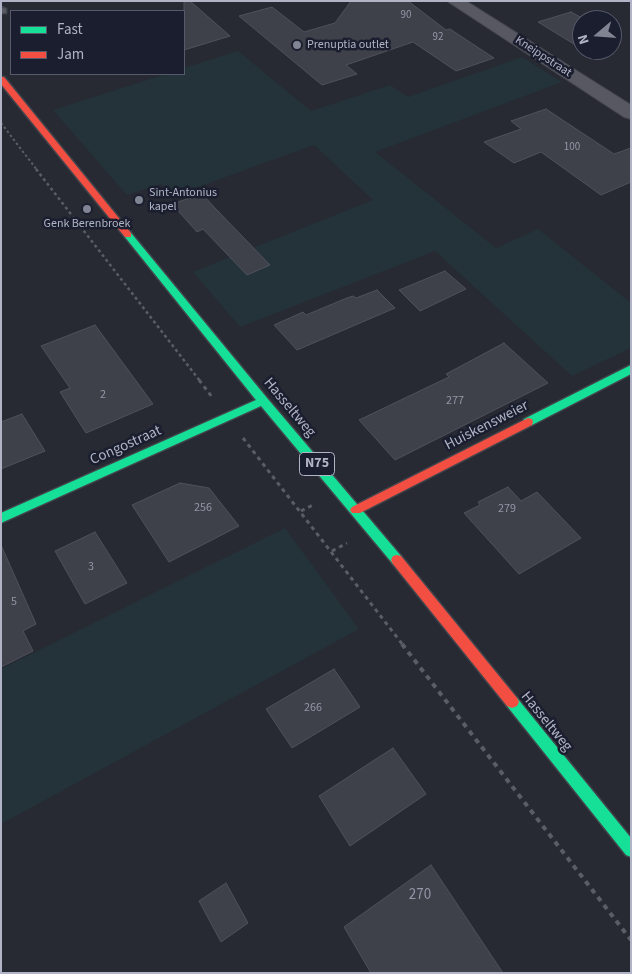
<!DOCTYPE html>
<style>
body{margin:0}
#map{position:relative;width:632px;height:974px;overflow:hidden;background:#272a33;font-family:"Source Sans 3",sans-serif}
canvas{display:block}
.frame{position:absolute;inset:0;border:2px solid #b0b4c6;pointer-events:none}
.legend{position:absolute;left:10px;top:10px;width:175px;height:65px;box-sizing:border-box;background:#1a1e2e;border:1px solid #565a6b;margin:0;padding:6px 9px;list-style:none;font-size:15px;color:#b0b4c6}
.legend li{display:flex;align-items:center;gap:10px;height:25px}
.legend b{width:25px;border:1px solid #565a6b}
.north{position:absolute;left:572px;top:10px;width:50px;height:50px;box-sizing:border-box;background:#1a1e2e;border:1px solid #565a6b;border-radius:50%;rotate:252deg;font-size:14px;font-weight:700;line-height:20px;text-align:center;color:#b0b4c6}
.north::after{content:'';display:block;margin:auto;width:18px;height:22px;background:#808493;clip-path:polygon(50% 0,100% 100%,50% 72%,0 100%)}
</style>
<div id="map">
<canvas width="632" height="974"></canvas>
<div class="frame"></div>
<ul class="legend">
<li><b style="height:6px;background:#16e098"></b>Fast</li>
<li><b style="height:6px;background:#f24e42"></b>Jam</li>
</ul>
<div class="north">N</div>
</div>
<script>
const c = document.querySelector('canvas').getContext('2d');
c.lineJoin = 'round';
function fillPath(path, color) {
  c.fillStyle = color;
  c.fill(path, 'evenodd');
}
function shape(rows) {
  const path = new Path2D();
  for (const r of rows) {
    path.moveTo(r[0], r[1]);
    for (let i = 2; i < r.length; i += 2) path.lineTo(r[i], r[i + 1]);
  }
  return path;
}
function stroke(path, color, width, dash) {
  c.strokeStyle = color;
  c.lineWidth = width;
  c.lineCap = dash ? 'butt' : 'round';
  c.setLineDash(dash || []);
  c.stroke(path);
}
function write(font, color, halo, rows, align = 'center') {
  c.font = font + ' "Source Sans 3",sans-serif';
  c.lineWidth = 5;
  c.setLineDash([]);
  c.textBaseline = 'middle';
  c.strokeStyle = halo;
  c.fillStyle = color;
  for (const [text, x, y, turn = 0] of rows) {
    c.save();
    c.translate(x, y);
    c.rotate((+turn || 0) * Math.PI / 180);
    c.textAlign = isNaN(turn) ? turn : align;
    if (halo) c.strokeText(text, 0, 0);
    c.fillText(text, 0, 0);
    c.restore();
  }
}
fillPath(shape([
 [238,51,311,111,390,85,408,97,522,57,562,82,375,152,496,248,538,229,631,303,631,348,572,376,435,251,240,327,193,272,373,200,314,145,173,196,161,184,127,195,53,110,166,74,184,74,184,68],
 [285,528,359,629,1,824,1,669]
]), '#243239');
const building = shape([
 [184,1,190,1,230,36,184,50,184,1],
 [351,1,408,1,446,30,450,29,494,58,456,71,413,42,346,65,357,74,322,85,239,16,272,7,304,32,335,23,351,1],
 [571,12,582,18,582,49,538,22,571,12],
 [546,109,614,154,631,148,631,182,601,195,541,152,514,163,484,142,521,129,511,121,546,109],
 [202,194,215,208,270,265,247,275,203,229,197,232,172,204,202,194],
 [445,271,466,289,420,311,399,290,445,271],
 [377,290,395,308,297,350,274,325,303,312,306,315,347,298,353,296,356,298,377,290],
 [95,325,153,404,86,433,60,392,70,388,41,346,95,325],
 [504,343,548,383,395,460,359,420,449,377,446,374,504,343],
 [22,414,45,451,1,469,1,422,22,414],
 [180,483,209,488,239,526,169,562,132,505,180,483],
 [508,487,521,501,537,492,581,538,519,574,464,513,480,505,478,502,508,487],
 [95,532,127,583,85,604,55,551,95,532],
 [1,545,36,624,23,631,33,651,1,667,1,545],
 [334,669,360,707,292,748,266,709,334,669],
 [393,748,426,794,350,846,319,796,393,748],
 [431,865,503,973,371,973,344,927,431,865],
 [226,883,248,923,221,942,199,901,226,883]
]);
fillPath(building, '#3e414a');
stroke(building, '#4f515c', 1);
const lane = shape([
 [1,7,6,9,6,13,1,13,1,7]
]);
const street = shape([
 [447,1,466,1,631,105,631,119,624,117,447,1]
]);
const fast = shape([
 [128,232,131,233,267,398,401,556,403,560,401,564,397,565,393,564,261,406,1,523,1,513,256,400,125,237,124,235,128,232],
 [631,365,631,374,532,425,524,425,523,422,524,419,631,365],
 [512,696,517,698,631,838,631,857,626,855,507,706,505,702,507,698,512,696]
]);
const jam = shape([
 [1,77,4,77,131,233,131,237,125,237,1,84,1,77],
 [528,418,532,419,533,422,532,425,360,513,352,513,350,510,352,507,528,418],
 [397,555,401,556,517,698,519,702,517,706,512,708,507,706,393,564,391,560,393,556,397,555]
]);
stroke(lane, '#43454d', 3);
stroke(street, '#43454d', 2);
stroke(fast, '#43454d', 3);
stroke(jam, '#43454d', 3);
stroke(shape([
 [1,123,37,170]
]), '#5a5d65', 2, [2.5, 2.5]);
stroke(shape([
 [36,169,200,381]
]), '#5a5d65', 2.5, [3, 3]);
stroke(shape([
 [199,380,212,397],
 [243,438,403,645],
 [301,511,315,504],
 [332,551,347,543]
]), '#5a5d65', 3, [4, 4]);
stroke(shape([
 [402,644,631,940]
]), '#5a5d65', 4, [5, 5]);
fillPath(lane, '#575862');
fillPath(street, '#575862');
fillPath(fast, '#16e098');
fillPath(jam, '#f24e42');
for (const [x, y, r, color] of [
 [297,45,5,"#808493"],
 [139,200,5,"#808493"],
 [87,209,5,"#808493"]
]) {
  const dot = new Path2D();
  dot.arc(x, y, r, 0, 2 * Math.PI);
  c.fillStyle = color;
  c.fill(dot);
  stroke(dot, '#1a1e2e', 2);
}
write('11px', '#9497a7', null, [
 ["90",406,16],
 ["92",438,38],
 ["100",572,148]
]);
write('12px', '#b0b4c6', '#1a1e2e', [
 ["Prenuptia outlet",307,45],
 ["Sint-Antonius",149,193],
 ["kapel",149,207],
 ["Genk Berenbroek",87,224,"center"]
], 'left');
write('12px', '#b0b4c6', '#1a1e2e', [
 ["Kneippstraat",543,57,33]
]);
write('12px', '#9497a7', null, [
 ["2",103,395],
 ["277",455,401],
 ["256",203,508],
 ["279",507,509],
 ["3",91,567],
 ["5",14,602],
 ["266",313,708]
]);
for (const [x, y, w] of [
 [317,464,35]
]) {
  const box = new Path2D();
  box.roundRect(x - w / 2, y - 11.5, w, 23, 4);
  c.fillStyle = '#1a1e2e';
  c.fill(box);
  stroke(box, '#b0b4c6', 1);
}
write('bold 14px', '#b0b4c6', null, [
 ["N75",317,464]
]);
write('15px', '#b0b4c6', '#1a1e2e', [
 ["Hasseltweg",289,408,50],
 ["Huiskensweier",487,426,-27],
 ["Congostraat",126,446,-24],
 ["Hasseltweg",546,722,51]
]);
write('15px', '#9497a7', null, [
 ["270",420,896]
]);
</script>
